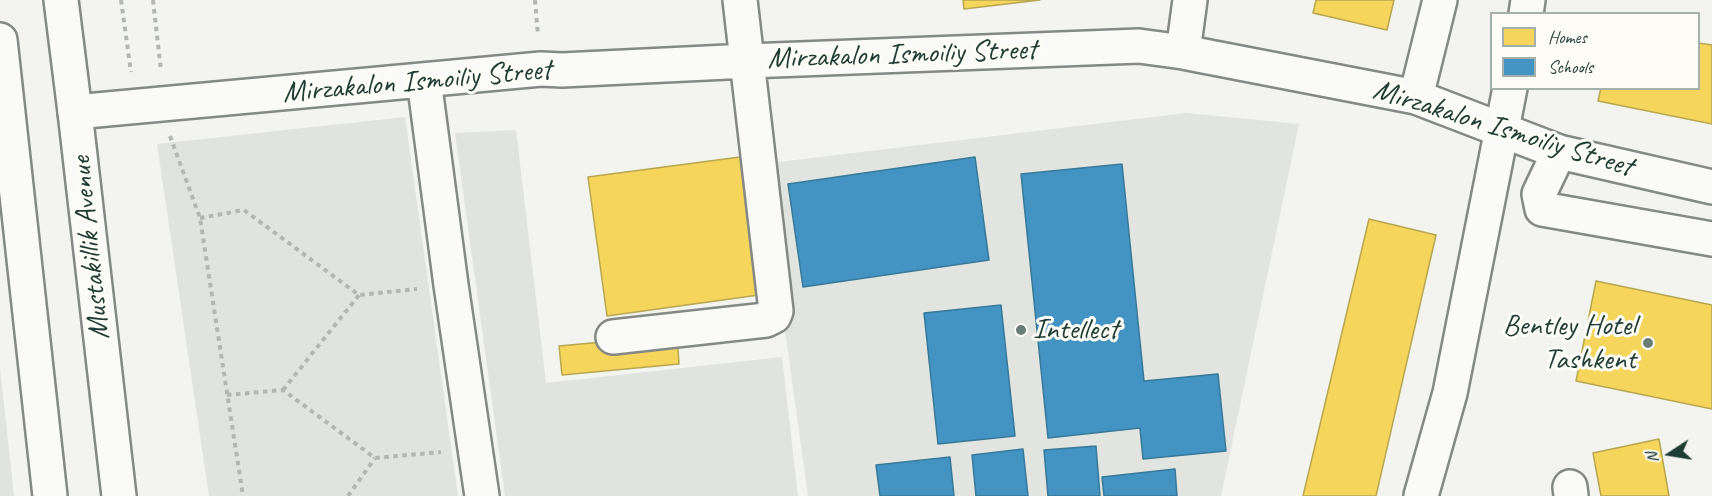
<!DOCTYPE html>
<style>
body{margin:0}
#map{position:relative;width:1712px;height:496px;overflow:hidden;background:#f3f3f0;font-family:Caveat,sans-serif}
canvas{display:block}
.legend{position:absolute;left:1490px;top:12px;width:210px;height:78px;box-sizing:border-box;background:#fdfcf7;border:2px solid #a4b0a9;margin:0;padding:8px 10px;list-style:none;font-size:18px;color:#1f3d34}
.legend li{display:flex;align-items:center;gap:12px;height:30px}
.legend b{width:30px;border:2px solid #a4b0a9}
.north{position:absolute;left:1640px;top:424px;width:60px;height:60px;-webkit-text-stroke:4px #fdfcf7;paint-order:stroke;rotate:258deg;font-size:16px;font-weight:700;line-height:24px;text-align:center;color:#1f3d34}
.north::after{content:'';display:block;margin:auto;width:21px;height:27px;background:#1f3d34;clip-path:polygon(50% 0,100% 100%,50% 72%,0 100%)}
</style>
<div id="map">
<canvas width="1712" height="496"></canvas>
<ul class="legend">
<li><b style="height:16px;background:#f6d55c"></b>Homes</li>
<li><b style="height:16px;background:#4393c3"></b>Schools</li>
</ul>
<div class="north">N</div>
</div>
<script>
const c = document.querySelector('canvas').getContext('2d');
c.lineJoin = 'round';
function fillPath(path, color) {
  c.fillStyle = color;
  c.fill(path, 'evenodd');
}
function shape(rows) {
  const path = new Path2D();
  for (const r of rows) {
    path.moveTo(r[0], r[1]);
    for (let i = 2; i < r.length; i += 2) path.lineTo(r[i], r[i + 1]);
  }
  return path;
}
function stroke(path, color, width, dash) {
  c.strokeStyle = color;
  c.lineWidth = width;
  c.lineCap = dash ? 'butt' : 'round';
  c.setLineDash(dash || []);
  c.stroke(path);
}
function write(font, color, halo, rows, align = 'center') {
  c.font = font + ' Caveat,sans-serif';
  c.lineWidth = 6;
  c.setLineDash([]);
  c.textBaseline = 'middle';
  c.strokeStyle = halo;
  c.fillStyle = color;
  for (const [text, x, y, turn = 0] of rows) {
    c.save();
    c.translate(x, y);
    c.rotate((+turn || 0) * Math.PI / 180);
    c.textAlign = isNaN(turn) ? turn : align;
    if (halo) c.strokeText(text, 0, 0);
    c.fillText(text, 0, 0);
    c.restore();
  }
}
fillPath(shape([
 [1186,113,1299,124,1221,496,808,496,762,164]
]), '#e2e4e0');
fillPath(shape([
 [405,117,458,496,209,496,157,144],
 [516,130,546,383,782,357,798,496,505,496,455,133],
 [0,368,14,496,0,496]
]), '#e0e3df');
const homes = shape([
 [963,0,1040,0,964,9,963,0],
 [1316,0,1394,0,1387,30,1313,13,1316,0],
 [1698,43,1712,45,1712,124,1598,101,1601,88,1698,88,1698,43],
 [740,157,759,295,607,316,588,177,740,157],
 [1369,219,1436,235,1376,496,1303,496,1369,219],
 [1596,281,1712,305,1712,409,1576,381,1596,281],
 [677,335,679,364,562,375,559,346,677,335],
 [1659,439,1669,496,1601,496,1593,453,1659,439]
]);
fillPath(homes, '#f6d55c');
stroke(homes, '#b6a750', 1.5);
const schools = shape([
 [975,157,989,260,803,287,788,184,975,157],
 [1122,164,1144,381,1218,374,1226,451,1143,459,1140,428,1048,438,1021,174,1122,164],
 [1001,305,1015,436,938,444,924,313,1001,305],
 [1096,446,1100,496,1048,496,1044,450,1096,446],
 [1023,449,1028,496,976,496,972,455,1023,449],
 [950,457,954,496,880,496,876,465,950,457],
 [1175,469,1177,496,1104,496,1102,477,1175,469]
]);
fillPath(schools, '#4393c3');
stroke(schools, '#387998', 1.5);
const minor = shape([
 [1526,14,1528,0],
 [1183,52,1190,0],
 [424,80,451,285,482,496],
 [1416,97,1440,0],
 [75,112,541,69,562,70,748,61,1139,46,1183,52,1416,97,1559,152,1712,187],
 [1559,152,1539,194,1542,209,1712,239],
 [613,337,766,320,774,316,776,311,740,0],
 [1570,487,1571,496],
 [1421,496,1450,393,1510,88]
]);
const major = shape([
 [61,0,75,112,119,496],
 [0,40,50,496]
]);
stroke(minor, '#848986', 38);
stroke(major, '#848986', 38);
stroke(shape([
 [121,0,131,72],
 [153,0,161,71],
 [535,0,538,35],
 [170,136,200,218,243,496],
 [200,218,244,210,359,295,417,289],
 [283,390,359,295],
 [227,395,283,390,375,458,441,452],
 [348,496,375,458]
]), '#b3b7b4', 4, [4.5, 4.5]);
stroke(minor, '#fafaf8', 33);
stroke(major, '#fafaf8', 33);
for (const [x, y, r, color] of [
 [1021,330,6,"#697d76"],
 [1648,343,6,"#697d76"]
]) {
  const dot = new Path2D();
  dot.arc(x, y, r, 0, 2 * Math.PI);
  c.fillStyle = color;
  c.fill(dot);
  stroke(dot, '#fdfcf7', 2);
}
write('30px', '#1f3d34', '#fdfcf7', [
 ["Mirzakalon Ismoiliy Street",902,55,-2],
 ["Mirzakalon Ismoiliy Street",417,82,-5],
 ["Mirzakalon Ismoiliy Street",1503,129,17],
 ["Mustakillik Avenue",91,248,-96]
]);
write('30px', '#1f3d34', '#fdfcf7', [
 ["Bentley Hotel",1636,326],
 ["Tashkent",1636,360],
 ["Intellect",1033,330,"left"]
], 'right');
</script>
